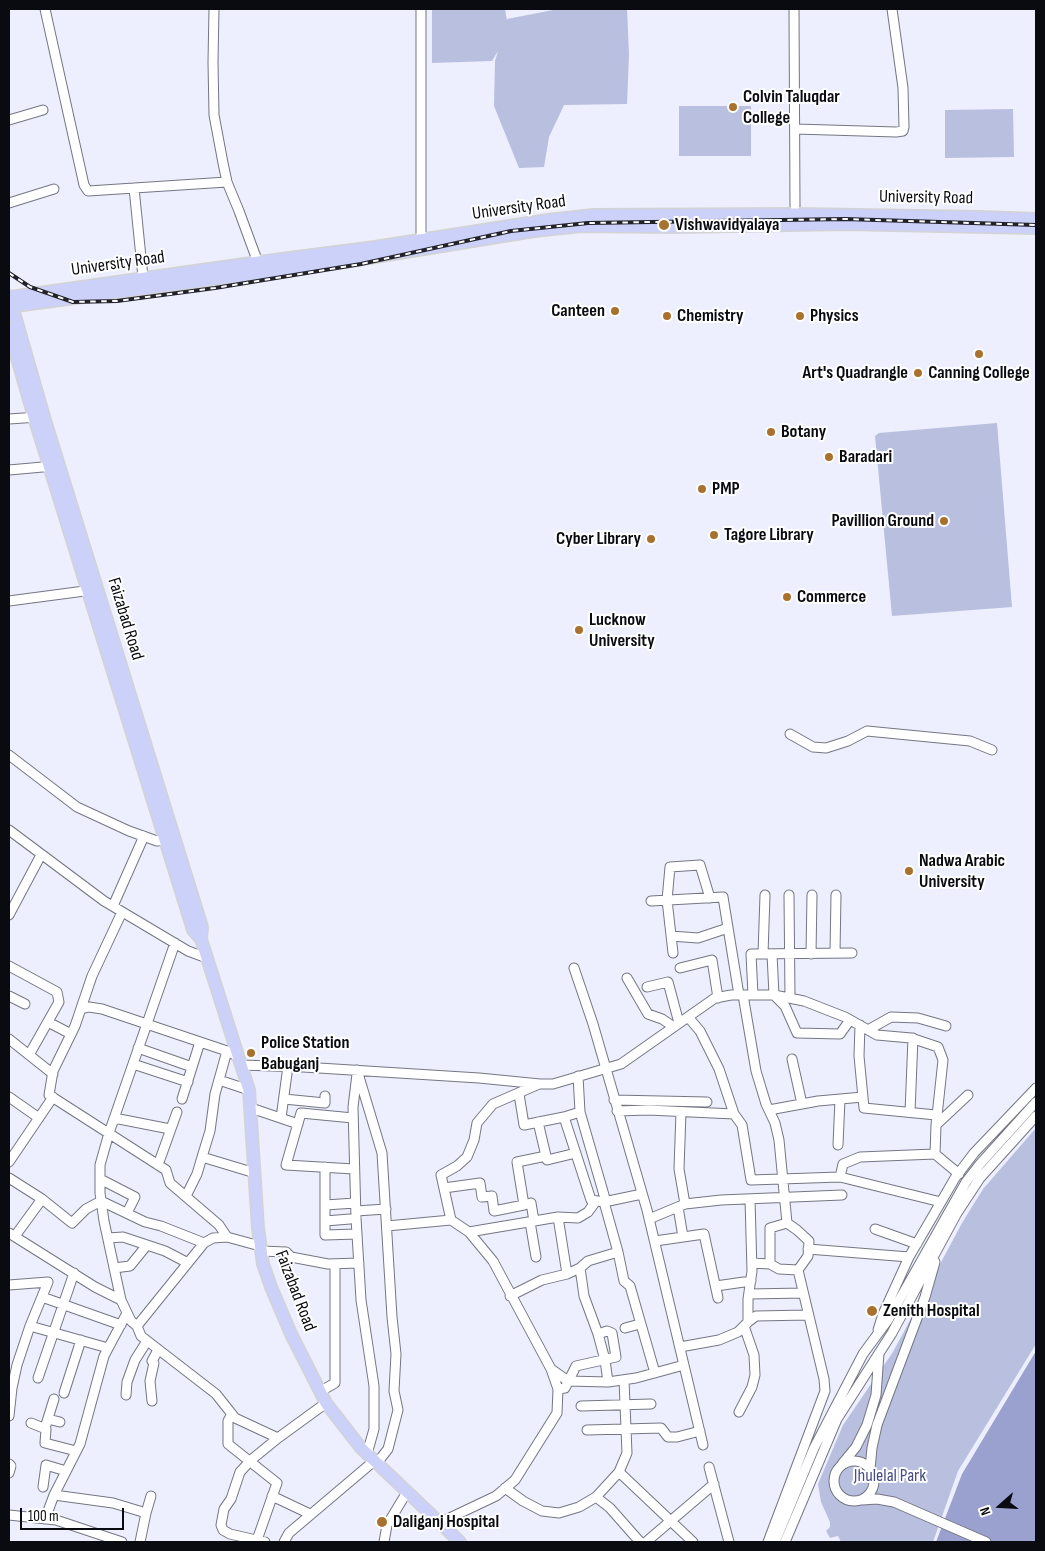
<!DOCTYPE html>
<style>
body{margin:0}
#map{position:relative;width:1045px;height:1551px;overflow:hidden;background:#edeffe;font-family:"Sofia Sans Condensed",sans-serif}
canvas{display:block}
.frame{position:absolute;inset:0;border:10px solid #0a0b10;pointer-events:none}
.north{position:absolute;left:975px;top:1481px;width:50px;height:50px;-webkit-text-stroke:4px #fff;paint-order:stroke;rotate:251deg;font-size:14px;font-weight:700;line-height:20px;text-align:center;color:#0a0b10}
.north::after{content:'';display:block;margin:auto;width:18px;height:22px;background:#0a0b10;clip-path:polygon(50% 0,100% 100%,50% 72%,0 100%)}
.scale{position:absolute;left:20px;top:1508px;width:104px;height:22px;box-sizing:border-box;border:2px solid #0a0b10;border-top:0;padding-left:6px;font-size:15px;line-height:18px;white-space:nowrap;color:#0a0b10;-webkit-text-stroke:4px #fff;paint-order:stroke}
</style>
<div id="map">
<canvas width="1045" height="1551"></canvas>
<div class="frame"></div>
<div class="north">N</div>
<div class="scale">100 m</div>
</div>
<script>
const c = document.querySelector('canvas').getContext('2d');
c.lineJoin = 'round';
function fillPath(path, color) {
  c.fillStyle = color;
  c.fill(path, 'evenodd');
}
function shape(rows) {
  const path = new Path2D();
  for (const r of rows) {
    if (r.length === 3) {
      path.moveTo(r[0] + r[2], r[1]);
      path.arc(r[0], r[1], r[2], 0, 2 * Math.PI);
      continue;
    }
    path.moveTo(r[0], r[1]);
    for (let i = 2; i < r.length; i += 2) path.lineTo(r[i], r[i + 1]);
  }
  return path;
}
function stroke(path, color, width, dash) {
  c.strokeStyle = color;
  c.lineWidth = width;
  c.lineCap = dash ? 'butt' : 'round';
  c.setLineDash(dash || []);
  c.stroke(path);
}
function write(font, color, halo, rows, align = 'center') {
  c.font = font + ' "Sofia Sans Condensed",sans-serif';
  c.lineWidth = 4;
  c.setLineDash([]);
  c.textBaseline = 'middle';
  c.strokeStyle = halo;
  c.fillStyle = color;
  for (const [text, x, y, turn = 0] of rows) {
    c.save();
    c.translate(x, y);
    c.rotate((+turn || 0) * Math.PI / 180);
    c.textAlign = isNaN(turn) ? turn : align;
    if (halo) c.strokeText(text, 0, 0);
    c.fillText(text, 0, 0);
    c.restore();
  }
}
fillPath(shape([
 [432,9,505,9,507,21,507,19,558,9,627,9,629,54,627,104,564,105,549,137,544,167,519,168,494,106,495,61,498,51,492,61,432,63],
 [679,106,751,106,751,156,679,156],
 [1013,109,1014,157,945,158,945,110],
 [997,423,1012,607,892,616,875,436,879,433],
 [1036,1128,1036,1344,958,1471,933,1542,841,1542,838,1536,830,1538,826,1531,830,1527,830,1522,821,1502,818,1484,843,1425,893,1352,962,1223,983,1189]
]), '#b9bfdf');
fillPath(shape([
 [1036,1351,1036,1542,936,1542,962,1474]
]), '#9aa1cf');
const minor = shape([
 [45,9,84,185,88,191,227,182],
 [214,9,213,62,214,115,223,163,227,182,239,211,260,268],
 [794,9,795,206],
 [9,120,43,110],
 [795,129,896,132,903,131,904,127,903,88,892,9],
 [134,188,143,277],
 [9,203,54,189],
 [421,246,421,9],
 [9,419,38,417],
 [9,470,54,466],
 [9,601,92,590],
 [790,734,813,747,826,748,848,741,867,731,970,741,992,750],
 [9,755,77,807,129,831,157,841,171,838],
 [9,830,104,901,188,951,207,958],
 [789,895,790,998],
 [651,901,723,897,739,995],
 [113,906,144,836],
 [122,912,92,976,75,1026,53,1071,49,1095,166,1170,170,1183,219,1225,227,1237],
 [9,915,41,855],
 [671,936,698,938,728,928],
 [175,943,109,1133,100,1165,100,1193,104,1221,121,1300,131,1321,137,1326,141,1336,216,1394,235,1418,278,1438],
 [673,953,667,900,670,867,700,865,710,898],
 [835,953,836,895],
 [763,954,765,895],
 [772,954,774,995,785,1006,797,1033,840,1034,850,1020],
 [811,954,812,895],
 [9,966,57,992,59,1002,29,1055],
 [574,968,593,1024,647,1210,703,1445],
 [680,968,712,960,718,998],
 [627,978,648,1014,662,1019,674,1027],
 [647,987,668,982,679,1023],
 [743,995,756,1071,766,1104,775,1123,779,1140,787,1223,797,1230,809,1241,808,1256,798,1270,824,1379,825,1391,768,1542],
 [753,995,751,954,852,953],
 [9,996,25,1004],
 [81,1009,89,1007,102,1009,227,1051,239,1057],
 [688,1017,700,1031,719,1069,734,1114,742,1125,751,1180,840,1177,843,1164,860,1157,935,1154],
 [48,1022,71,1034],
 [860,1025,859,1056,864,1108,936,1115],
 [868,1030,891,1017,918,1018,946,1026],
 [9,1039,53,1074],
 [138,1048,192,1067],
 [792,1059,802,1104],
 [133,1064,188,1082],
 [241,1065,303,1067,479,1078,540,1084,553,1084,621,1064,715,998,731,995,774,995,804,1001,845,1017,877,1035,911,1038,938,1047,943,1060,936,1125,935,1154,959,1174],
 [357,1070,382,1153,392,1317,396,1354,394,1391,398,1410,388,1449,377,1463],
 [357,1074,353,1107,356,1218,361,1300,374,1386,374,1429,367,1454],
 [578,1076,580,1112,606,1202],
 [219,1080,249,1090],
 [519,1094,524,1125,564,1117,580,1112],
 [9,1097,39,1118],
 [182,1099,200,1042],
 [284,1099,325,1103,325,1096],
 [614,1100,707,1102],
 [251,1108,298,1124],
 [769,1110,818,1101,863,1097],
 [617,1111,648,1110,734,1114],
 [681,1112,679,1169,685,1204],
 [910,1112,913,1038],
 [564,1117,591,1200,604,1202,642,1194],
 [114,1118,170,1129],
 [281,1118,288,1066],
 [353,1118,301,1113,286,1165,354,1169],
 [936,1125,968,1095],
 [838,1145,840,1099],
 [546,1156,547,1160,576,1153],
 [202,1157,255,1173],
 [9,1162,53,1097],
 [158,1165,177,1112],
 [325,1167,325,1235,357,1234],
 [840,1177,941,1202],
 [9,1178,42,1199,72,1223,86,1209,101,1201,145,1222,161,1226,204,1243],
 [100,1179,135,1197,127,1213],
 [444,1188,480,1183,482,1197,492,1196,494,1211,524,1205],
 [186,1196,197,1174,202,1157,210,1131,215,1094,227,1051],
 [604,1202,618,1252,624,1281,630,1286,655,1373],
 [325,1205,355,1203],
 [678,1207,683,1237],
 [356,1211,386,1209],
 [558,1217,567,1274],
 [649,1219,685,1204,721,1200,842,1195],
 [451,1220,441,1175,457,1166,467,1157,474,1140,477,1123,493,1104,539,1084],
 [325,1221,350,1219],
 [534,1221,531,1203,524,1205,517,1162,546,1156,538,1122],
 [530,1222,536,1257],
 [387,1226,451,1220,469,1232,493,1261,551,1369,558,1389,557,1413,515,1480,496,1496,439,1523],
 [875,1229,917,1244],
 [469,1232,558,1217,578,1218,588,1212,596,1201],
 [9,1233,95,1287,121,1300],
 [15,1236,42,1199],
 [108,1238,123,1237,165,1251,188,1263],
 [655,1241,704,1234,718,1298],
 [808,1249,909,1257],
 [261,1251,286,1252,291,1257,328,1264,359,1263],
 [752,1263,770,1264,779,1269,798,1270],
 [770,1264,770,1228,787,1223],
 [114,1268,130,1266,147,1245],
 [580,1268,584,1296,598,1334,605,1360,608,1382],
 [9,1285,48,1282,30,1326,17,1365,12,1388,9,1416],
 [716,1286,751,1281],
 [749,1294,803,1293],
 [510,1296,542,1280,567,1274,580,1268,588,1261,618,1252],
 [42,1297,121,1325],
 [748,1322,756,1316,808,1315],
 [30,1326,108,1348],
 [137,1326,204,1243,213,1238,227,1237,260,1246],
 [625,1328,640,1324],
 [878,1330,883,1314,909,1257,955,1178,974,1153,1036,1088],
 [680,1347,719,1340,738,1332,748,1322,748,1299,752,1271,750,1199],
 [551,1369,568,1381,608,1382,636,1378,684,1365],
 [38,1378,74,1273],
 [558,1389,565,1388,576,1366,616,1357,612,1333,607,1331,598,1334],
 [321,1391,335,1383,335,1264],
 [64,1393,81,1340],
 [126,1395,127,1382,135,1360,147,1341],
 [152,1401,150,1381,154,1363,152,1361,158,1350],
 [581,1406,651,1404],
 [739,1412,752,1387,755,1375,754,1355,744,1326],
 [232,1414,228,1421,228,1444,277,1483,257,1540],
 [48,1419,60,1422],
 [31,1423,46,1429,45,1443,76,1451],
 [45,1428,54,1399],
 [587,1430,661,1428,668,1437,677,1437,700,1431],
 [854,1481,20],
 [9,1464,11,1466,9,1473],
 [842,1464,856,1447,867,1425,876,1395,879,1353],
 [709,1467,729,1542],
 [870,1469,872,1448,877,1425,925,1297,935,1262],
 [619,1472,693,1542],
 [43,1487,46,1465,66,1471],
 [505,1488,523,1501,542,1511,559,1513,579,1507,596,1497,619,1472,627,1453,624,1380],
 [54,1495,113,1503,146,1513,140,1542],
 [272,1496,310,1514],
 [596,1497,610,1508,640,1542],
 [862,1500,877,1499,894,1502,986,1542],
 [146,1513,151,1496],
 [9,1515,56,1520,122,1542],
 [45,1519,54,1495,80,1444,104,1356,127,1313],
 [265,1542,230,1534,223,1530,221,1525,224,1509,231,1499,240,1472,251,1460,278,1438,326,1403],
 [284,1542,289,1533,374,1461],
 [384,1542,387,1525,407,1492],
 [646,1542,714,1484],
 [775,1542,814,1448,863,1354,888,1320,966,1182,980,1164,1036,1102],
 [785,1542,837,1419,892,1333,957,1213,980,1178,1036,1116]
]);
const major = shape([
 [9,296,14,301,13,309,44,417,202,927,201,939,249,1090,258,1228,263,1264,271,1287,291,1334,326,1403,361,1448,460,1542],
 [11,297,259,262,375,247,548,220,594,215,795,214,979,217,1036,219],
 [15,306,350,261,534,231,581,226,675,227,846,224,1036,228],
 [9,330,34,417,193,930,201,939]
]);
stroke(minor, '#747683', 11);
stroke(major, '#d3d3d4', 14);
stroke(minor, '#fff', 9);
stroke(major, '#cbd1f8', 11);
const rail = shape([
 [9,273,30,287,73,302,117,301,215,288,361,264,511,231,588,223,845,219,1036,225]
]);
stroke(rail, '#22232a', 4);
stroke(rail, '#fff', 2, [5.5]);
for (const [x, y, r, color] of [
 [733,107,5,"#a9712e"],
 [664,225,6,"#a9712e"],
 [615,311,5,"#a9712e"],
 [667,316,5,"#a9712e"],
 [800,316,5,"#a9712e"],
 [979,354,5,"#a9712e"],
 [918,373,5,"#a9712e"],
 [771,432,5,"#a9712e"],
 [829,457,5,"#a9712e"],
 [702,489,5,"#a9712e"],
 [944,521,5,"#a9712e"],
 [714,535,5,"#a9712e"],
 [651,539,5,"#a9712e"],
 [787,597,5,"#a9712e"],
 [579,630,5,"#a9712e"],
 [909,871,5,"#a9712e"],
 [251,1053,5,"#a9712e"],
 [872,1311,6,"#a9712e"],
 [382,1522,6,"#a9712e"]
]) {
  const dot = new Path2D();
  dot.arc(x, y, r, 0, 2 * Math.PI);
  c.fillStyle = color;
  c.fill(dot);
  stroke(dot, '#fff', 2);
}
write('bold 18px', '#0a0b10', '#fff', [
 ["Colvin Taluqdar",743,97],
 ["College",743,118],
 ["Vishwavidyalaya",675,225],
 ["Canteen",605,311,"right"],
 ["Chemistry",677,316],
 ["Physics",810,316],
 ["Art's Quadrangle",908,373,"right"],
 ["Canning College",979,373,"center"],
 ["Botany",781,432],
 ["Baradari",839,457],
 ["PMP",712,489],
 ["Pavillion Ground",934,521,"right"],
 ["Tagore Library",724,535],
 ["Cyber Library",641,539,"right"],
 ["Commerce",797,597],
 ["Lucknow",589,620],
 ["University",589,641],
 ["Nadwa Arabic",919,861],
 ["University",919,882],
 ["Police Station",261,1043],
 ["Babuganj",261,1064],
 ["Zenith Hospital",883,1311],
 ["Daliganj Hospital",393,1522]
], 'left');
write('18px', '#0a0b10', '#fff', [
 ["University Road",926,198,1],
 ["University Road",519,208,-8],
 ["University Road",118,264,-8],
 ["Faizabad Road",125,619,73],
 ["Faizabad Road",295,1291,69]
]);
write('18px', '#454b86', '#fff', [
 ["Jhulelal Park",890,1476]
]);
</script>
